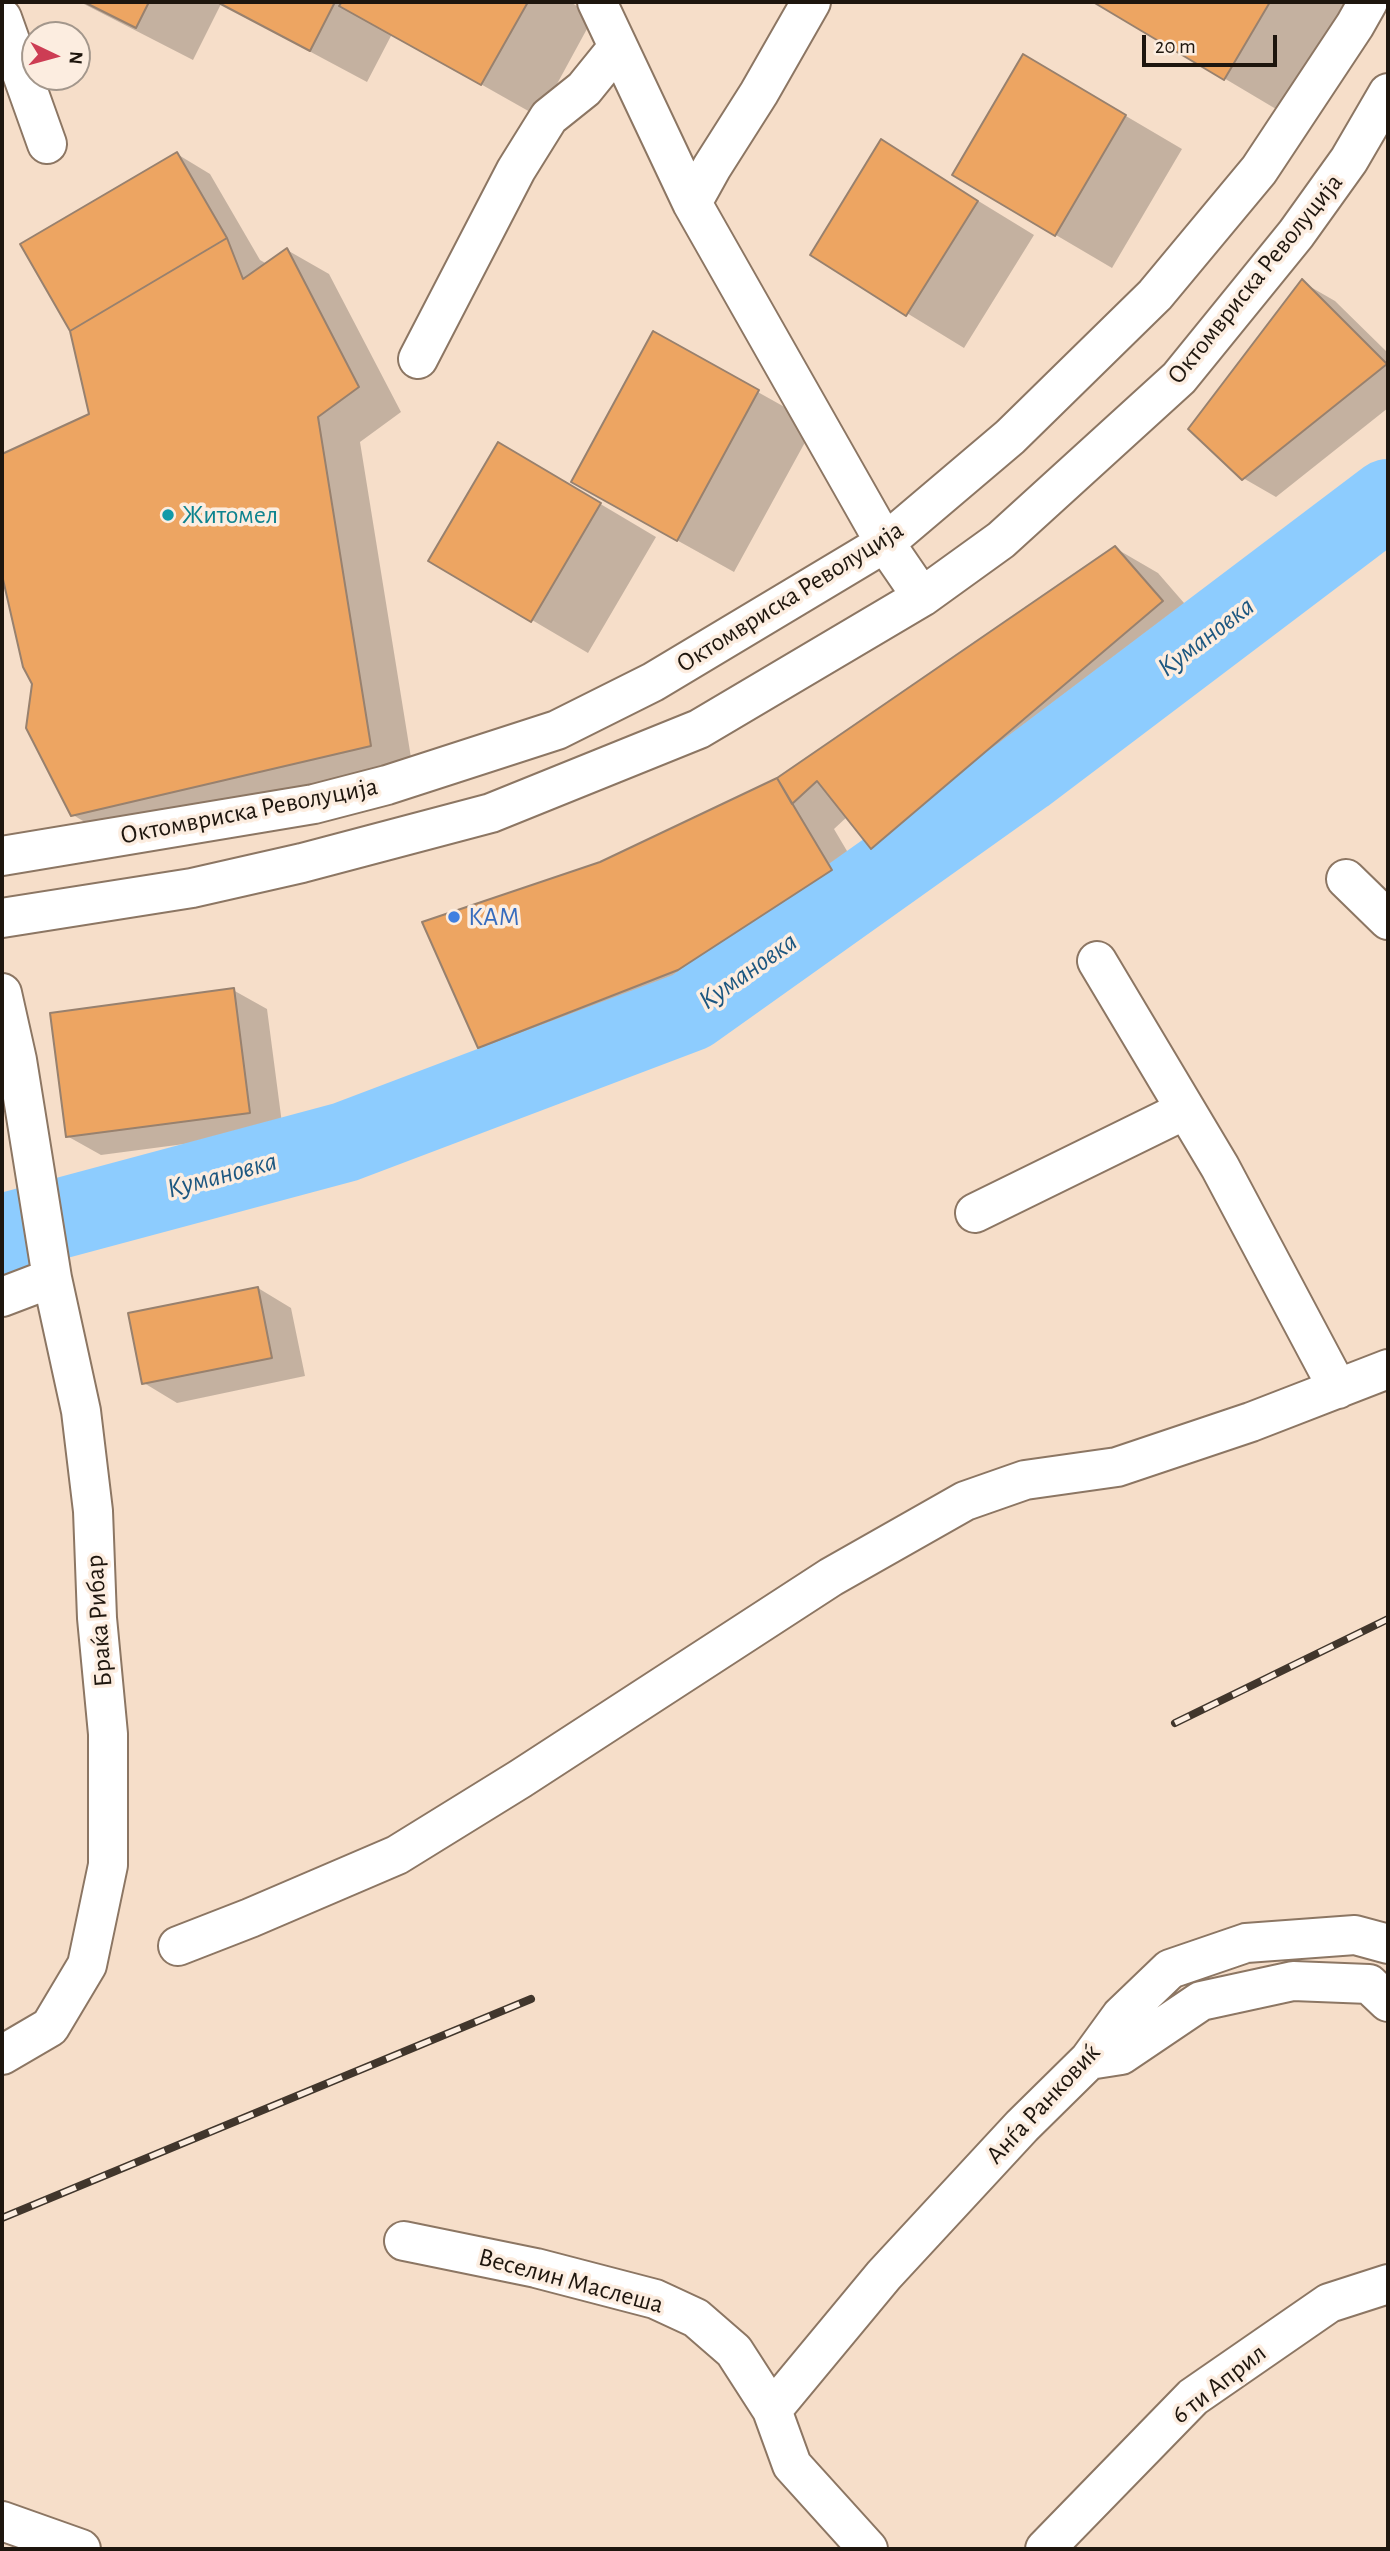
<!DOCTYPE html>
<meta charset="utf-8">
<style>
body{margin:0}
#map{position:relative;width:1390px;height:2551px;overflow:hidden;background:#f6dec9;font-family:"Alegreya Sans",sans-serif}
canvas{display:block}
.frame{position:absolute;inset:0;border:4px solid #1e160e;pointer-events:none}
.north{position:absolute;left:21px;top:21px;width:70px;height:70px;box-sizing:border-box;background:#fcede0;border:2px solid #a3978c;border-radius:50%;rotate:95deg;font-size:19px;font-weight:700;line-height:28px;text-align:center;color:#1e160e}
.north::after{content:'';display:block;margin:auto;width:24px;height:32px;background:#cd3d54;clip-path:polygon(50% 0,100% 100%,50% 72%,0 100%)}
.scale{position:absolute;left:1142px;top:35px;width:135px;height:32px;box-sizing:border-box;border:4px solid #1e160e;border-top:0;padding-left:9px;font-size:21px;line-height:24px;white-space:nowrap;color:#1e160e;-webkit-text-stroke:5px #fcede0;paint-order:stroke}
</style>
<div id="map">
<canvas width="1390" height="2551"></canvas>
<div class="frame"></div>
<div class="north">N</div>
<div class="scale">20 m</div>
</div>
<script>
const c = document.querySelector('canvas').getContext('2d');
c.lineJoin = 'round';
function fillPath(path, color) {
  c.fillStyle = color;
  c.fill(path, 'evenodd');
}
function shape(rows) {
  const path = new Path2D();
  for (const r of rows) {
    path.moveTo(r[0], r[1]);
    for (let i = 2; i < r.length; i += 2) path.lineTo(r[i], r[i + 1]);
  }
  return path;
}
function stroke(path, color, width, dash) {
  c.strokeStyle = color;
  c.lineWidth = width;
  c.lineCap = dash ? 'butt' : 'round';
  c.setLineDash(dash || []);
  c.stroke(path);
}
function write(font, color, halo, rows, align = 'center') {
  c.font = font + ' "Alegreya Sans",sans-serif';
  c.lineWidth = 7;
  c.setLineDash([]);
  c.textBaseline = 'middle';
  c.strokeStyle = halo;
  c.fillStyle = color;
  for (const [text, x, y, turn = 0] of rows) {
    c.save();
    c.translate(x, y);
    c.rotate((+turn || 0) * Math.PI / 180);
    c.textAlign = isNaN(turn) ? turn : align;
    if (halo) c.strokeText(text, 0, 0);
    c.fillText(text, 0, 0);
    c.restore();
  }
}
fillPath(shape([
 [80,2,570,2,594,16,539,117,392,34,367,82,221,4,193,60],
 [1096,2,1346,2,1281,112],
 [1080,89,1182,149,1112,268,954,175],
 [882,142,1034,235,964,348,812,255],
 [177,154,210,174,260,260,267,264,287,250,329,274,401,412,360,442,413,770,115,840,73,815,34,684,24,666,2,569,2,456,91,415],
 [1302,282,1335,301,1388,353,1388,408,1276,497,1243,478],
 [654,334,815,424,734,572,630,514],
 [555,477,656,537,588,653,532,620],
 [1115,548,1158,573,1204,626,915,872,872,847,848,816,834,829,873,895,721,994,522,1071,480,1046,601,864,778,779],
 [233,990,267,1009,283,1131,101,1155,67,1136],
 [258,1288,291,1308,305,1376,177,1403,144,1383]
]), '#0003');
stroke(shape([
 [2,1234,345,1142,691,1011,1024,774,1388,499]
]), '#8dccfe', 80);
const building = shape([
 [84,2,149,2,136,28,84,2],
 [217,2,335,2,310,51,217,2],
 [342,2,528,2,481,85,339,6,342,2],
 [1093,2,1270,2,1224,80,1093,2],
 [1023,54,1126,115,1055,236,952,175,1023,54],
 [881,139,978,201,906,316,810,255,881,139],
 [177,152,227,238,70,331,20,244,177,152],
 [227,238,243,279,287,248,359,387,318,417,371,746,71,816,26,728,32,684,23,667,2,575,2,454,89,414,70,331,227,238],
 [1302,279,1387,364,1242,480,1188,429,1302,279],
 [653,331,759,390,677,541,571,482,653,331],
 [498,442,601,503,531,622,428,561,498,442],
 [1115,546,1163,601,871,849,817,781,792,804,777,778,1115,546],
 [777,778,832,870,678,970,478,1048,422,922,600,862,777,778],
 [234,988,250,1113,66,1137,50,1013,234,988],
 [258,1287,272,1358,142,1384,128,1313,258,1287]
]);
fillPath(building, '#eda562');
stroke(building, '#98816e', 2);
const minor = shape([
 [597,2,692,203,885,543,922,597],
 [2,18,47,144],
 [692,203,712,167,759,93,811,2],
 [418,359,516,170,549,117,584,89,618,47],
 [2,856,314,804,387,785,557,730,653,682,885,543,1010,437,1155,295,1259,170,1355,25,1368,2],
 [1346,879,1388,920],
 [2,918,192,888,302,863,491,813,699,729,922,597,1001,540,1179,378,1296,234,1349,160,1388,93],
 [1097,961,1220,1167,1338,1389],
 [2,993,17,1060,52,1278,81,1411,93,1511,97,1618,108,1734,108,1865,87,1965,50,2027,2,2055],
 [975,1213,1185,1110],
 [2,1297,52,1278],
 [178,1946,250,1918,397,1855,520,1779,831,1577,965,1501,1025,1480,1117,1467,1251,1422,1388,1369],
 [1089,2060,1121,2055,1201,2001,1293,1981,1369,1984,1388,2002],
 [404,2241,536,2268,655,2299,696,2318,734,2351,772,2410,792,2465,868,2549],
 [772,2410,884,2275,1022,2126,1089,2060,1121,2016,1170,1969,1246,1943,1355,1935,1388,1944],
 [2,2521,81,2549],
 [1045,2549,1193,2397,1329,2303,1388,2284]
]);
stroke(minor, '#8c7663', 42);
stroke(minor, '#fff', 38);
const rail = shape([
 [1175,1723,1388,1619],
 [2,2218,531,1999]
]);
stroke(rail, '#41362c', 8);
stroke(rail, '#fcede0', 5, [16]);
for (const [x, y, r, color] of [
 [168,515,7,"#0f9aa8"],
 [454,917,7,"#3f7fe0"]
]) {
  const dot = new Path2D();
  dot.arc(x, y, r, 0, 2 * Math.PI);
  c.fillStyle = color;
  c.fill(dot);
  stroke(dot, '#fcede0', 2.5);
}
write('26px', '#1e160e', '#fcede0', [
 ["Октомвриска Револуција",1255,279,-51],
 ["Октомвриска Револуција",790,597,-32],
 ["Октомвриска Револуција",249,811,-11],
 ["Браќа Рибар",99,1621,-94],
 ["Анѓа Ранковиќ",1043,2104,-47],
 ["Веселин Маслеша",571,2281,15],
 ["6 ти Април",1219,2384,-38]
]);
write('26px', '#0d838f', '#fcede0', [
 ["Житомел",182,515]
], 'left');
write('26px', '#366cbe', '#fcede0', [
 ["КАМ",468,917]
], 'left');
write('italic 28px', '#1d5780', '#fcede0', [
 ["Кумановка",1206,637,-37],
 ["Кумановка",748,971,-35],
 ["Кумановка",222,1175,-15]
]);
</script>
